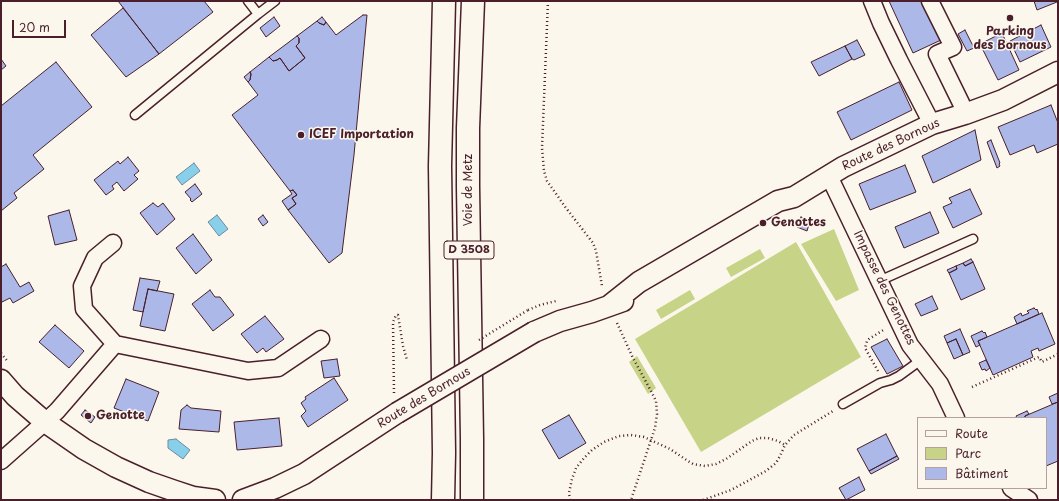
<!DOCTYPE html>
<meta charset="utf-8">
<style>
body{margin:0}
#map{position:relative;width:1059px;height:501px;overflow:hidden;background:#fbf7ec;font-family:"Playpen Sans",sans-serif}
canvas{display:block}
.frame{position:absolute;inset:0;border:2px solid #4a1f2b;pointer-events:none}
.legend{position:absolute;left:917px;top:417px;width:130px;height:72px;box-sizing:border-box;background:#fbf7ec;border:1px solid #b4a19f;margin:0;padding:5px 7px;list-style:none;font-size:12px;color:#4a1f2b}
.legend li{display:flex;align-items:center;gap:8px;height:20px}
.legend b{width:20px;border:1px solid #b4a19f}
.scale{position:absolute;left:12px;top:20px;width:54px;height:18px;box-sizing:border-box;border:2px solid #4a1f2b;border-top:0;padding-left:5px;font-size:12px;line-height:14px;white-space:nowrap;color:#4a1f2b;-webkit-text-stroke:3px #fbf7ec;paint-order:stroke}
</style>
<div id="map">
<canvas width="1059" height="501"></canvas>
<div class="frame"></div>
<ul class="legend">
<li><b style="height:5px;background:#fbf7ec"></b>Route</li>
<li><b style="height:11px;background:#c7d386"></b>Parc</li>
<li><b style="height:11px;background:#abb8e8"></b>Bâtiment</li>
</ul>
<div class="scale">20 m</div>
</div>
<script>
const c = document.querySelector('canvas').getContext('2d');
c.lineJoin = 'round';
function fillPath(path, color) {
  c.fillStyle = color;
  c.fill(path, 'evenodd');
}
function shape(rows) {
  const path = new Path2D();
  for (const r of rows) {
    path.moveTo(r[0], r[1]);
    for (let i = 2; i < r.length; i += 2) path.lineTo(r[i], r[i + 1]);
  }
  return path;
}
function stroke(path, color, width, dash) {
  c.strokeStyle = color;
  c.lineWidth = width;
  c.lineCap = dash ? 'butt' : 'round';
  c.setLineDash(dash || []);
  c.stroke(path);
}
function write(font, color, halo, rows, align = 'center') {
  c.font = font + ' "Playpen Sans",sans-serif';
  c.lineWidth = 3;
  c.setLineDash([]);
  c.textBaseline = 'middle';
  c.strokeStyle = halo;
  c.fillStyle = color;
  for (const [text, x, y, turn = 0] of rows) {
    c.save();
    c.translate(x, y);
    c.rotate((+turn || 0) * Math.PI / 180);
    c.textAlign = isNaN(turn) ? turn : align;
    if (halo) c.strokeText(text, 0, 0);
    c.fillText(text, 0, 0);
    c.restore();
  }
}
fillPath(shape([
 [834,229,859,290,836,301,801,244],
 [796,242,861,357,701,452,635,339],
 [760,249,765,258,731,277,726,268],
 [690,290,695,299,661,319,656,310],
 [637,356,656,388,648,394,629,362]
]), '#c7d386');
const water = shape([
 [194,163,200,171,182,185,176,177,194,163],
 [217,215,228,229,219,236,208,222,217,215],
 [176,439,190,450,183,459,168,448,168,440,176,439]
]);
fillPath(water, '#88d0e9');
stroke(water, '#6f899d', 1);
const building = shape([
 [118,1,204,1,213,12,159,54,118,1],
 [889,1,922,1,941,40,913,53,889,1],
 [1034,1,1056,1,1057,2,1037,10,1034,1],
 [123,8,159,54,126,77,91,35,123,8],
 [363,15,367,15,354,155,342,253,329,263,288,210,296,204,292,198,297,195,293,190,290,191,232,115,258,95,248,82,250,80,251,74,250,72,269,57,273,61,277,60,280,58,289,71,305,58,296,46,299,43,299,38,297,36,317,21,319,23,324,25,326,22,336,35,363,15],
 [274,17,280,26,266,37,260,28,274,17],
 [322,17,326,22,324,25,319,23,317,21,322,17],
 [1041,25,1051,47,1020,62,1010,41,1041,25],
 [965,30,974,48,967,51,958,34,965,30],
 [1002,33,1019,70,998,80,980,44,1002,33],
 [297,36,299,38,299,43,296,46,305,58,289,71,280,58,277,60,273,61,269,57,297,36],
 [857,40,865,55,854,60,852,59,845,46,857,40],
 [845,46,852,59,819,76,811,62,845,46],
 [1,59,6,66,1,70,1,59],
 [56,62,92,107,33,155,44,169,14,193,17,198,1,211,1,106,56,62],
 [250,72,251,74,250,80,248,82,244,77,250,72],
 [899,82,912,110,851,140,837,112,899,82],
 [1051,105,1058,123,1058,144,1037,153,1034,145,1010,155,998,127,1051,105],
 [975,130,981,160,933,183,922,156,975,130],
 [991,140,1000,163,999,164,1000,166,997,168,987,142,991,140],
 [128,157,139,171,134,175,138,179,124,191,117,182,112,186,114,189,106,195,94,180,118,161,120,164,128,157],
 [905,165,916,192,870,210,859,184,905,165],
 [195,184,202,194,192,202,190,200,191,199,185,192,195,184],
 [970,189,982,214,953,228,943,207,952,203,949,198,970,189],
 [293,190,297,195,292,198,296,204,288,210,282,201,292,194,290,191,293,190],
 [153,203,158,207,163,203,175,219,157,235,140,213,153,203],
 [69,210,77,240,55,245,48,216,69,210],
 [930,212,939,233,904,248,895,227,930,212],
 [263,215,268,222,263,226,258,219,263,215],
 [801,217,810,221,807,231,797,227,801,217],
 [193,234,212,260,196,274,176,248,193,234],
 [971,259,973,262,965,266,963,263,971,259],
 [973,262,985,289,961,300,949,273,957,269,956,266,963,263,965,266,973,262],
 [6,264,20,287,29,282,34,291,13,303,10,298,2,302,1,300,1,267,6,264],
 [956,266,957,269,949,273,947,270,956,266],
 [140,278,160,281,157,291,148,289,143,312,133,310,140,278],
 [148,289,174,294,165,331,140,326,148,289],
 [210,290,215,297,220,297,234,315,213,331,192,304,210,290],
 [932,296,938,309,921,316,915,304,932,296],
 [1034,308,1036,310,1037,309,1039,314,1017,324,1014,317,1021,313,1022,316,1029,313,1027,311,1034,308],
 [1042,313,1055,344,1039,351,1038,348,1031,351,1033,357,993,375,978,341,1042,313],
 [265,316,284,339,266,352,263,348,257,353,241,334,265,316],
 [55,325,84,351,69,368,39,342,55,325],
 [960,329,970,352,963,355,956,339,947,343,944,336,960,329],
 [982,331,984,333,985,332,987,337,978,341,980,345,976,347,971,336,982,331],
 [887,339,903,366,887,374,871,347,887,339],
 [956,339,963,355,954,359,947,343,956,339],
 [337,359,340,376,324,378,321,361,337,359],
 [986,360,990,368,986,371,985,369,982,370,979,363,986,360],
 [334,378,348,400,308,427,301,416,306,411,301,403,306,399,305,397,334,378],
 [126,379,159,392,148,421,114,408,126,379],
 [1058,393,1058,402,1052,404,1049,397,1058,393],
 [1058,402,1058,461,1046,466,1046,418,1025,418,1025,416,1058,402],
 [187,405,191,408,221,411,219,432,179,429,181,410,187,405],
 [85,410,95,417,91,423,81,415,85,410],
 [1027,411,1029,414,1025,416,1025,418,1017,418,1016,416,1027,411],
 [569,415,586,443,559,459,542,430,569,415],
 [279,418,282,446,237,450,234,422,279,418],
 [886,434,897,456,869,471,857,449,886,434],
 [897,456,899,459,871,474,869,471,897,456],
 [859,477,865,490,846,500,839,488,859,477]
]);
fillPath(building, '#abb8e8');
stroke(building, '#4a1f2b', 1);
const service = shape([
 [258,14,275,1],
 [135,115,258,14,248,1],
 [879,281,973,239],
 [843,404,880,383,891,380,899,376,921,360]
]);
const minor = shape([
 [872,1,881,23,899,60,932,124],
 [930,1,953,47,937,54,961,103,965,114],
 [829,176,910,345,940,384,956,418],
 [115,344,248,371,278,368,321,339],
 [1,461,45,422,57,411,115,344,84,309,82,286,95,258,113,243],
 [1011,488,1029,500]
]);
const tertiary = shape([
 [610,305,639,282,778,201,794,197,843,167,932,124,965,114,1003,100,1058,72],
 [534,332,560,321,592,312,623,301],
 [1,380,15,396,45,422,84,449,116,467,149,482,175,491,193,497,215,500],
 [243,500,275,488,304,474,397,413]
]);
const trunk = shape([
 [443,500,444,453,440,166,444,1],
 [472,500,472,439,468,187,468,128,473,1]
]);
stroke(service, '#4a1f2b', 11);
stroke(minor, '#4a1f2b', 19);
stroke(tertiary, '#4a1f2b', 23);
stroke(trunk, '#4a1f2b', 25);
stroke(shape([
 [548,1,542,148,544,171,547,181,566,208,593,243,596,251,602,286],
 [528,310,540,305,556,301],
 [617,323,633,358,651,391,656,401,657,414,655,428,631,500],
 [1,353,8,362],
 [878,371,865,348,867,341,869,339,885,329],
 [972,387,1039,357,1042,362,1058,354],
 [394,393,393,322,396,315,398,315,403,346,407,360],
 [570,500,569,493,572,479,576,468,584,458,592,450,604,442,619,436,631,435,644,437,670,449,688,461,693,464,705,466,716,464,726,459,752,441,759,438,768,438,778,441,785,445],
 [703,500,731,490,766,471,776,463,780,456,785,445,794,435,833,411]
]), '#4a1f2b', 2.5, [1, 3]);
stroke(service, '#fbf7ec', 8);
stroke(minor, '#fbf7ec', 16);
stroke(tertiary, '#fbf7ec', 20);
stroke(trunk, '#fbf7ec', 22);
const tertiaryBridge = shape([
 [397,413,534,332]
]);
stroke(tertiaryBridge, '#4a1f2b', 23, []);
stroke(shape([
 [479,340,528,310]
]), '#4a1f2b', 2.5, [1, 3]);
stroke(tertiaryBridge, '#fbf7ec', 20);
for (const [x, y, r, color] of [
 [1010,18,4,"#4a1f2b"],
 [301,135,4,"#4a1f2b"],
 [763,223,4,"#4a1f2b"],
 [88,416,4,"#4a1f2b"]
]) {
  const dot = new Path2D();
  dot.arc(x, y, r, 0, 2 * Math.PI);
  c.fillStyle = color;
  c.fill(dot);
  stroke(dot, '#fbf7ec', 1.5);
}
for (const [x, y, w] of [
 [469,250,50]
]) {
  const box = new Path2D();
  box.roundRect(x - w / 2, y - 9, w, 18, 3);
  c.fillStyle = '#fbf7ec';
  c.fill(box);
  stroke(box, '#4a1f2b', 1);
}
write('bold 11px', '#4a1f2b', null, [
 ["D 3508",469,250]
]);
write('bold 12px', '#4a1f2b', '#fbf7ec', [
 ["Parking",1010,32,"center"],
 ["des Bornous",1010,46,"center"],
 ["ICEF Importation",309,135],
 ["Genottes",771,223],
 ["Genotte",96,416]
], 'left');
write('12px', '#4a1f2b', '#fbf7ec', [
 ["Route des Bornous",891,145,-25],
 ["Voie de Metz",469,190,-90],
 ["Impasse des Genottes",884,288,64],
 ["Route des Bornous",424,398,-31]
]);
</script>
